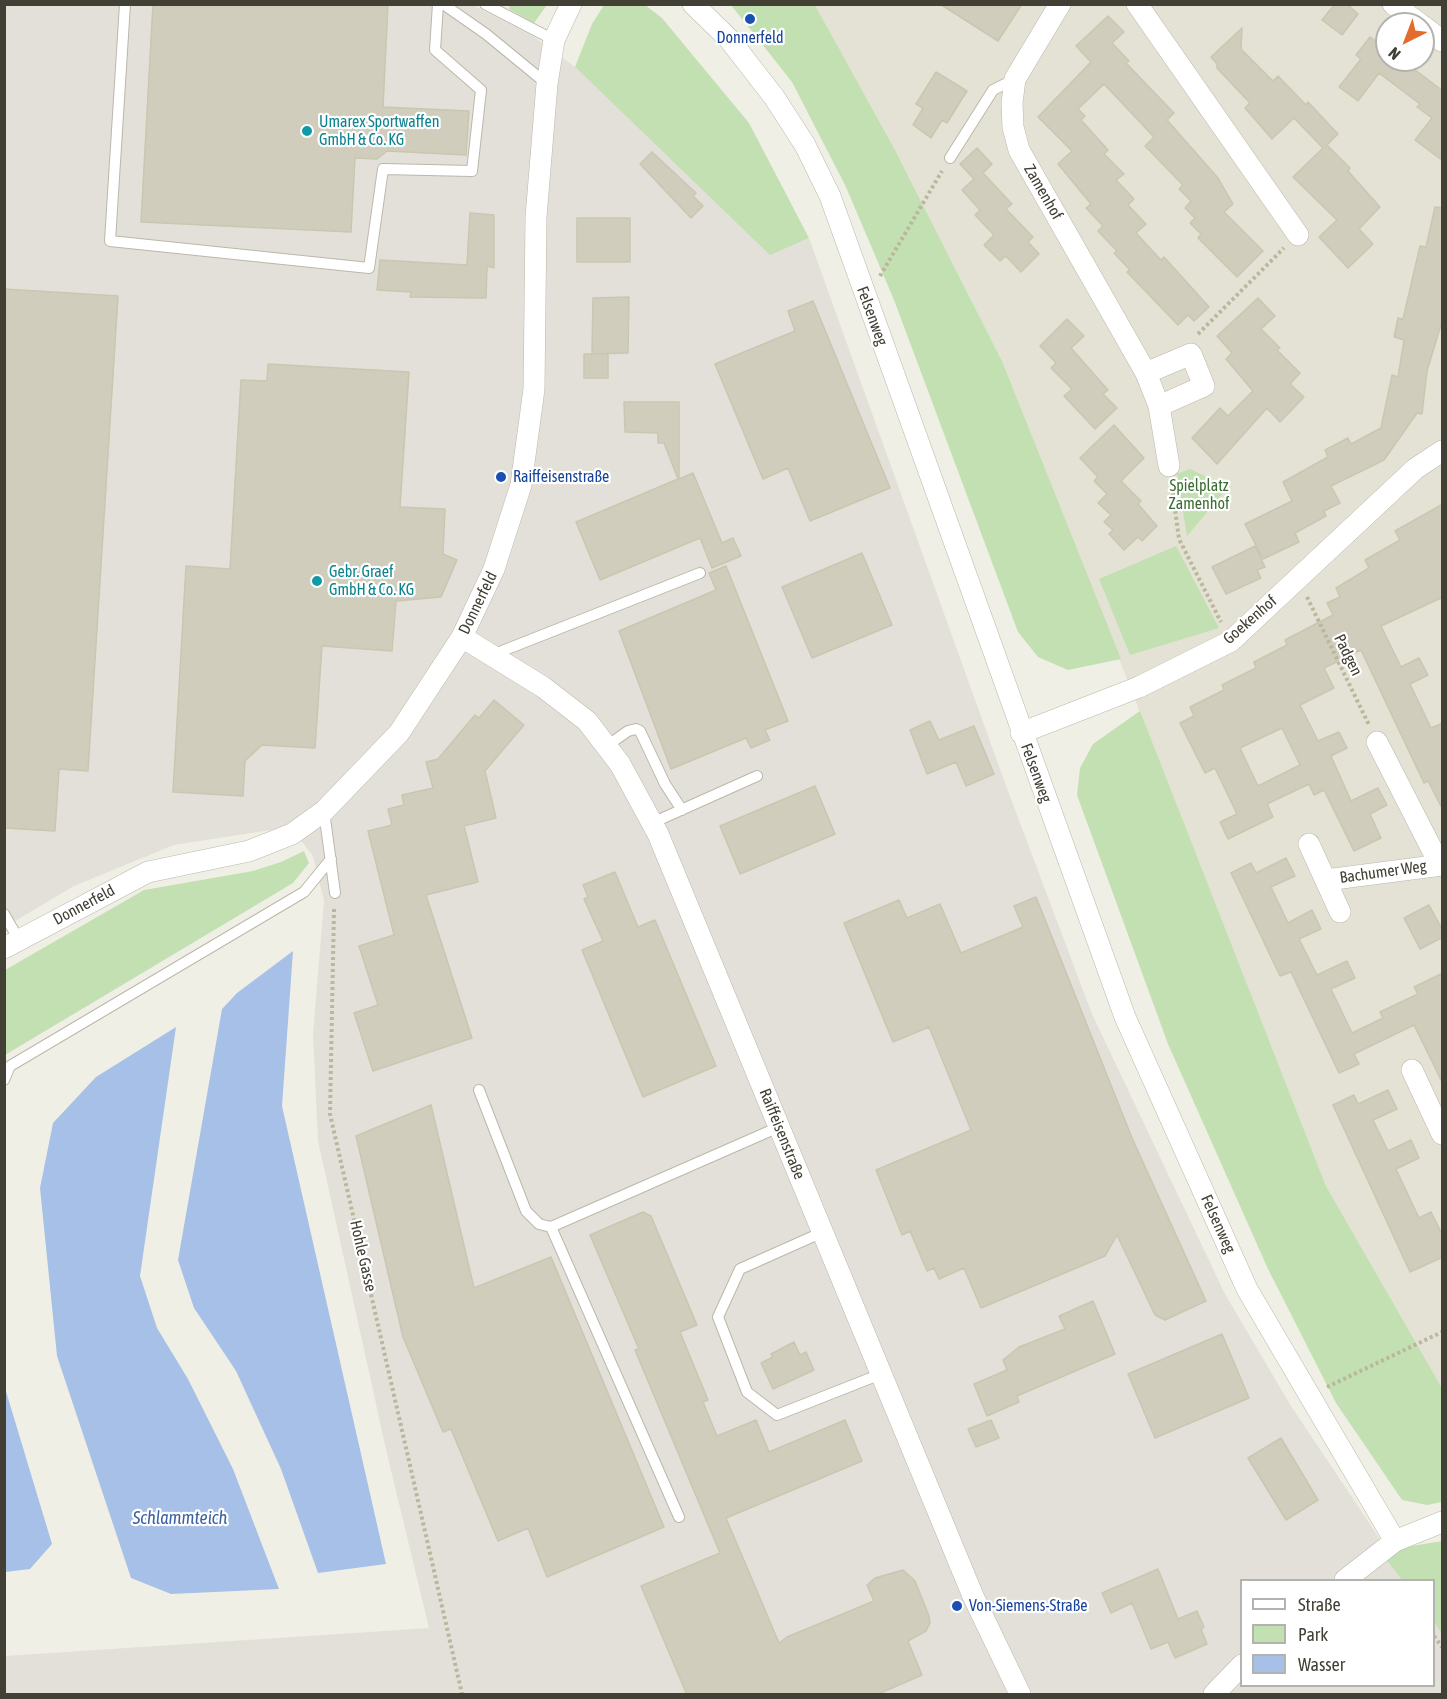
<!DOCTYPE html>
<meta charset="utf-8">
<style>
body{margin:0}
#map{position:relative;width:1447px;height:1699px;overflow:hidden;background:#f0efe5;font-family:"Asap Condensed",sans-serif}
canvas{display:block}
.frame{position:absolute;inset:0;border:6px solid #424035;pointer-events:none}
.legend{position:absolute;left:1240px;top:1579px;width:195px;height:108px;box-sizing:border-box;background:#fff;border:2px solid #b3b3ae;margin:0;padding:8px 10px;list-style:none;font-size:18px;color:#424035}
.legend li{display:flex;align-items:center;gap:12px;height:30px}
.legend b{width:30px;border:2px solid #b3b3ae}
.north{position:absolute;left:1375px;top:12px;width:60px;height:60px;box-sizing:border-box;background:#fff;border:2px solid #b3b3ae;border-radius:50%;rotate:222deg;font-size:16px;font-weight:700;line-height:24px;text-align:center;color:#424035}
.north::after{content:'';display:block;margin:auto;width:21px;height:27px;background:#e16c2b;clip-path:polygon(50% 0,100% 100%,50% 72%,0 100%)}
</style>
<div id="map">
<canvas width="1447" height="1699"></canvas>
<div class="frame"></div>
<ul class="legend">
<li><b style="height:8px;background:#fff"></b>Straße</li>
<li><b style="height:16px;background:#c2e0b2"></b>Park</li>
<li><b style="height:16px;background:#a7c0e7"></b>Wasser</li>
</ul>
<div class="north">N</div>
</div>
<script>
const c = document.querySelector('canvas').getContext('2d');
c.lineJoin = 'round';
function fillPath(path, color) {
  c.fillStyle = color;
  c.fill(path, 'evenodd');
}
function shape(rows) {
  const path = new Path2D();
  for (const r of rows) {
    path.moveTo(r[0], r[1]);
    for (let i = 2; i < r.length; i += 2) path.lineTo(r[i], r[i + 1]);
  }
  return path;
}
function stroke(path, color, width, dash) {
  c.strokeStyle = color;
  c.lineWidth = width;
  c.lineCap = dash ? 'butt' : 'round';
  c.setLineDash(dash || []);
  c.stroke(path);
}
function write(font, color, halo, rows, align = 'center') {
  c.font = font + ' "Asap Condensed",sans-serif';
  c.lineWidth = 4.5;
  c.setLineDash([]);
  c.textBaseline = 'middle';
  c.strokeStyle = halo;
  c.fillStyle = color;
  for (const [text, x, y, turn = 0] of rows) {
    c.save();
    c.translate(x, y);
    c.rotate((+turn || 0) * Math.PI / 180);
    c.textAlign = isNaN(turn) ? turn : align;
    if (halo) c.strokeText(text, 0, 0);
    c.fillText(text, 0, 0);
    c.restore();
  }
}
fillPath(shape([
 [815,5,1442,5,1442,1388,1326,1186,1002,361,894,148],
 [1387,24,1423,24,1423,60,1387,60]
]), '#e4e2d4');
fillPath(shape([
 [5,5,473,5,533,36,575,67,770,254,809,238,1005,783,1092,1014,1225,1294,1291,1406,1378,1536,1387,1561,1402,1580,1242,1580,1242,1686,1434,1686,1434,1622,1442,1634,1442,1694,5,1694,5,1656,429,1628,387,1454,318,1141,313,1034,324,901,313,856,290,827,174,845,74,886,5,927]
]), '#e3e0da');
fillPath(shape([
 [510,5,510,4,547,5,534,23,509,9],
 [604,5,645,5,662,18,749,123,809,238,770,255,575,67,592,24],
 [731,5,815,5,894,148,1002,361,1121,659,1068,670,1038,657,1018,632,894,300,846,187,792,82],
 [1190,469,1207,477,1223,493,1187,536,1177,474],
 [1176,546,1219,628,1130,655,1099,579],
 [1140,711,1326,1186,1442,1388,1442,1502,1427,1505,1402,1500,1336,1403,1268,1269,1168,1044,1077,795,1080,768,1093,744],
 [304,851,309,863,293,883,5,1055,5,970,144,890,253,871,281,862],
 [1442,1541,1442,1634,1434,1622,1434,1580,1402,1580,1387,1561,1400,1548]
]), '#c2e0b2');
fillPath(shape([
 [293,951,282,1106,386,1564,318,1573,281,1469,236,1371,194,1308,178,1260,222,1009,237,993],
 [176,1027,140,1276,157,1328,188,1379,233,1469,279,1589,171,1594,131,1578,57,1356,40,1188,53,1123,96,1077],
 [5,1388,52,1544,30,1569,5,1572]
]), '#a7c0e7');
const building = shape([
 [153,4,388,4,383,107,469,111,466,155,387,151,377,159,355,158,351,232,141,222,153,4],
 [940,4,1022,4,998,41,940,4],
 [1335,4,1347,4,1358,14,1342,35,1322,20,1335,4],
 [1108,16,1124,32,1112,43,1129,61,1126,63,1174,113,1167,120,1218,178,1233,204,1224,212,1263,251,1237,277,1198,238,1201,234,1190,223,1195,218,1185,208,1191,201,1179,189,1183,185,1145,146,1154,137,1104,84,1078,109,1085,116,1081,120,1108,150,1104,154,1124,174,1116,180,1134,199,1128,205,1146,224,1136,233,1161,260,1164,257,1209,307,1194,321,1188,315,1178,325,1127,272,1130,270,1114,253,1117,251,1098,231,1103,226,1086,208,1091,204,1058,164,1072,151,1038,117,1091,62,1076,46,1108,16],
 [1242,28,1241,49,1273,81,1278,76,1306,105,1308,102,1338,134,1327,145,1350,168,1348,171,1380,207,1359,229,1373,244,1348,268,1319,237,1337,220,1293,177,1323,148,1294,118,1272,139,1245,108,1250,103,1217,68,1217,64,1211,57,1242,28],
 [1370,37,1387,49,1387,60,1402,60,1443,91,1443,161,1415,140,1432,118,1417,107,1420,104,1379,73,1358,101,1339,87,1361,59,1356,55,1370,37],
 [936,72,967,91,947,123,942,120,931,138,913,125,923,108,916,104,936,72],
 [977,148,992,164,983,173,1012,204,1006,209,1033,237,1028,242,1039,254,1021,272,1006,256,1000,261,984,245,994,235,975,215,980,210,962,190,974,179,960,164,977,148],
 [652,152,696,193,693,196,703,206,691,218,640,164,652,152],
 [1435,207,1443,208,1443,318,1427,371,1422,414,1417,413,1384,460,1331,486,1340,503,1324,511,1326,516,1295,533,1299,542,1263,559,1245,524,1292,501,1283,482,1328,457,1325,450,1348,438,1351,444,1381,428,1392,375,1398,377,1404,340,1394,337,1398,318,1403,319,1420,246,1426,247,1435,207],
 [470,213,494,215,494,268,487,266,486,298,410,297,411,292,377,290,380,260,467,265,470,213],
 [577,218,630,218,630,262,577,262,577,218],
 [4,289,118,296,88,771,59,769,55,831,4,828,4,289],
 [629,297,628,353,592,354,593,298,629,297],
 [1258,298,1275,316,1261,329,1280,348,1277,350,1300,373,1290,384,1304,397,1280,422,1267,408,1217,464,1192,438,1220,408,1228,416,1253,391,1226,359,1232,353,1217,336,1258,298],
 [813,301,890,488,810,521,788,468,763,479,715,364,795,331,788,311,813,301],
 [1067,319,1084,336,1071,348,1108,390,1103,394,1117,408,1095,429,1064,396,1072,389,1051,368,1056,363,1040,346,1067,319],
 [584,354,608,354,608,378,584,378,584,354],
 [268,364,409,372,400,507,445,509,443,554,457,560,441,597,396,601,392,651,322,646,315,748,262,745,245,761,243,796,173,792,186,566,230,569,241,380,267,381,268,364],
 [624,402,679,402,679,479,693,473,722,543,733,538,741,556,712,568,700,538,600,580,576,522,678,479,664,443,658,443,658,433,625,432,624,402],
 [1114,425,1144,458,1121,481,1141,501,1138,504,1157,526,1142,541,1138,537,1124,550,1109,534,1113,530,1104,522,1111,515,1098,503,1107,494,1094,481,1098,477,1080,458,1114,425],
 [1443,504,1443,597,1381,626,1401,667,1419,658,1428,675,1410,684,1431,728,1443,723,1443,810,1428,781,1424,783,1361,650,1324,668,1334,688,1300,705,1318,741,1339,732,1347,748,1331,756,1351,801,1378,788,1387,805,1370,814,1381,838,1354,851,1324,790,1314,795,1309,784,1267,804,1273,817,1228,839,1220,822,1237,814,1215,768,1205,773,1180,723,1194,716,1190,707,1224,690,1222,685,1256,668,1254,662,1287,645,1285,640,1333,615,1327,603,1340,597,1336,588,1369,568,1365,560,1400,540,1395,531,1443,504],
 [1282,728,1300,765,1258,786,1240,748,1282,728],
 [1255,546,1265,567,1257,570,1261,578,1226,594,1212,567,1255,546],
 [862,553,892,625,812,658,782,587,862,553],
 [726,566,788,721,765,730,770,740,751,748,746,738,671,769,619,631,716,590,709,573,726,566],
 [494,700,524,725,485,771,496,818,464,826,478,882,426,895,472,1038,373,1071,354,1013,378,1005,359,946,394,935,368,831,392,825,388,809,404,805,402,795,433,788,426,762,438,759,475,715,479,718,494,700],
 [930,721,939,740,974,726,994,774,966,786,956,762,927,774,910,730,930,721],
 [815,786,835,834,740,874,720,826,815,786],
 [1286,858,1295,876,1271,887,1288,923,1312,910,1321,929,1299,939,1317,975,1347,961,1355,978,1331,989,1352,1033,1383,1018,1380,1012,1418,994,1414,987,1443,973,1443,1084,1414,1025,1354,1054,1359,1064,1339,1073,1291,972,1280,976,1231,873,1251,863,1256,873,1286,858],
 [615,872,638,927,655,920,716,1066,643,1097,582,950,603,941,584,899,588,897,583,885,615,872],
 [1036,897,1132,1138,1206,1301,1165,1320,1155,1315,1117,1235,1105,1256,981,1308,964,1268,939,1279,934,1268,927,1271,910,1231,902,1235,876,1170,971,1130,929,1027,893,1042,844,923,899,900,907,918,940,904,961,953,1023,927,1014,906,1036,897],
 [1429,905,1443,931,1443,937,1420,949,1404,918,1429,905],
 [1388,1090,1397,1109,1373,1120,1388,1151,1411,1140,1419,1158,1396,1169,1419,1218,1431,1212,1443,1236,1443,1257,1410,1272,1333,1105,1354,1095,1358,1104,1388,1090],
 [431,1105,474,1288,551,1257,664,1527,547,1577,528,1528,498,1541,451,1429,443,1432,403,1337,356,1136,431,1105],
 [643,1212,651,1216,697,1325,680,1332,708,1400,703,1402,717,1436,756,1420,769,1452,845,1420,862,1461,726,1518,779,1643,787,1637,874,1601,867,1585,875,1578,903,1570,915,1581,929,1616,930,1623,926,1631,908,1641,922,1675,876,1695,687,1695,641,1586,720,1553,635,1350,639,1349,590,1235,643,1212],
 [1093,1301,1115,1354,1017,1396,1019,1402,987,1416,974,1384,1007,1370,1003,1360,1019,1347,1065,1329,1059,1316,1093,1301],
 [1222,1334,1249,1398,1155,1438,1128,1374,1222,1334],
 [794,1342,800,1355,806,1352,814,1370,773,1389,761,1363,773,1357,771,1354,794,1342],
 [991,1420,999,1438,976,1447,968,1429,991,1420],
 [1281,1438,1318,1500,1286,1520,1248,1458,1281,1438],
 [1158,1569,1178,1619,1197,1611,1204,1627,1201,1629,1207,1644,1175,1658,1168,1642,1151,1649,1132,1603,1111,1613,1102,1593,1158,1569]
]);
fillPath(building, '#d1cdbc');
stroke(building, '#cac6b0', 1.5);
const service = shape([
 [125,4,110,241,369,268,383,169,472,171,481,90,435,50,438,4],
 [443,4,486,34,547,84],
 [485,4,554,40],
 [950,158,993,90,1015,79],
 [492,655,700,573],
 [608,745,628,731,636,729,640,731,665,784,682,810],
 [324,811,335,893],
 [652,823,757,776],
 [4,914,19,940],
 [4,1080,10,1066,304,892,331,859],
 [479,1090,526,1211,539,1224,551,1227,779,1127],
 [551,1227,679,1517],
 [823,1232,740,1269,718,1317,747,1392,777,1415,881,1374]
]);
const minor = shape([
 [693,4,729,39,774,97,805,145,830,196,1125,1017,1247,1289,1395,1541],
 [1060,4,1015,79,1012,103,1013,127,1019,150,1146,373,1159,406,1169,466],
 [1137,4,1298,235],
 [1393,4,1420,24],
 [1423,26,1442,41],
 [1146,373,1191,354,1204,386,1159,406],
 [462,637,543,687,587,721,620,764,658,834,973,1596,1020,1694],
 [1021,733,1139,687,1231,641,1415,469,1442,451],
 [1377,742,1440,865],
 [1309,844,1340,912],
 [1326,880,1442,865],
 [4,948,148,872,249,851,292,834,324,811,399,733,462,637,494,569,521,485,534,389,536,217,547,84,554,40,571,4],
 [1412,1070,1442,1134],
 [1345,1580,1395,1541,1442,1522],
 [1214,1694,1242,1665]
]);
stroke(service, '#bbb8a9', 12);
stroke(minor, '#bbb8a9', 22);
stroke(shape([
 [880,276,942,171],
 [1198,334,1284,248],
 [1172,487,1179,539,1221,622],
 [1307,597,1369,725],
 [334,909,330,1114,462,1694],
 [1327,1387,1442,1332],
 [1434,1636,1442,1647]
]), '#bbb69c', 4, [3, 3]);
stroke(service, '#fff', 10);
stroke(minor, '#fff', 21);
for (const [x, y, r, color] of [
 [750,19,6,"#1a4fb4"],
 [307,131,6,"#0f9aa8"],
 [501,477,6,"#1a4fb4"],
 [317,581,6,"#0f9aa8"],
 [957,1606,6,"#1a4fb4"]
]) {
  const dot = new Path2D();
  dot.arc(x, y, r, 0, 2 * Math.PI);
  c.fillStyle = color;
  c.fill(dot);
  stroke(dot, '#fff', 2);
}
write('16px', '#164399', '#fff', [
 ["Donnerfeld",750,38,"center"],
 ["Raiffeisenstraße",513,477],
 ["Von-Siemens-Straße",969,1606]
], 'left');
write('16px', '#0d838f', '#fff', [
 ["Umarex Sportwaffen",319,122],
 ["GmbH & Co. KG",319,140],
 ["Gebr. Graef",329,572],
 ["GmbH & Co. KG",329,590]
], 'left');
write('16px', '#424035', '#fff', [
 ["Zamenhof",1043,192,60],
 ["Felsenweg",872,316,70],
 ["Donnerfeld",478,603,-64],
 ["Goekenhof",1250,620,-41],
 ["Padgen",1348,655,64],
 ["Felsenweg",1036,773,70],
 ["Bachumer Weg",1383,872,-8],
 ["Donnerfeld",84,905,-28],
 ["Raiffeisenstraße",782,1134,68],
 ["Felsenweg",1218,1224,66],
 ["Hohle Gasse",363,1256,77]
]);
write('16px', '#3a6d30', '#fff', [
 ["Spielplatz",1199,486],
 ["Zamenhof",1199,504]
]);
write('italic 18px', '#3b61a1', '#fff', [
 ["Schlammteich",180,1518]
]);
</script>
